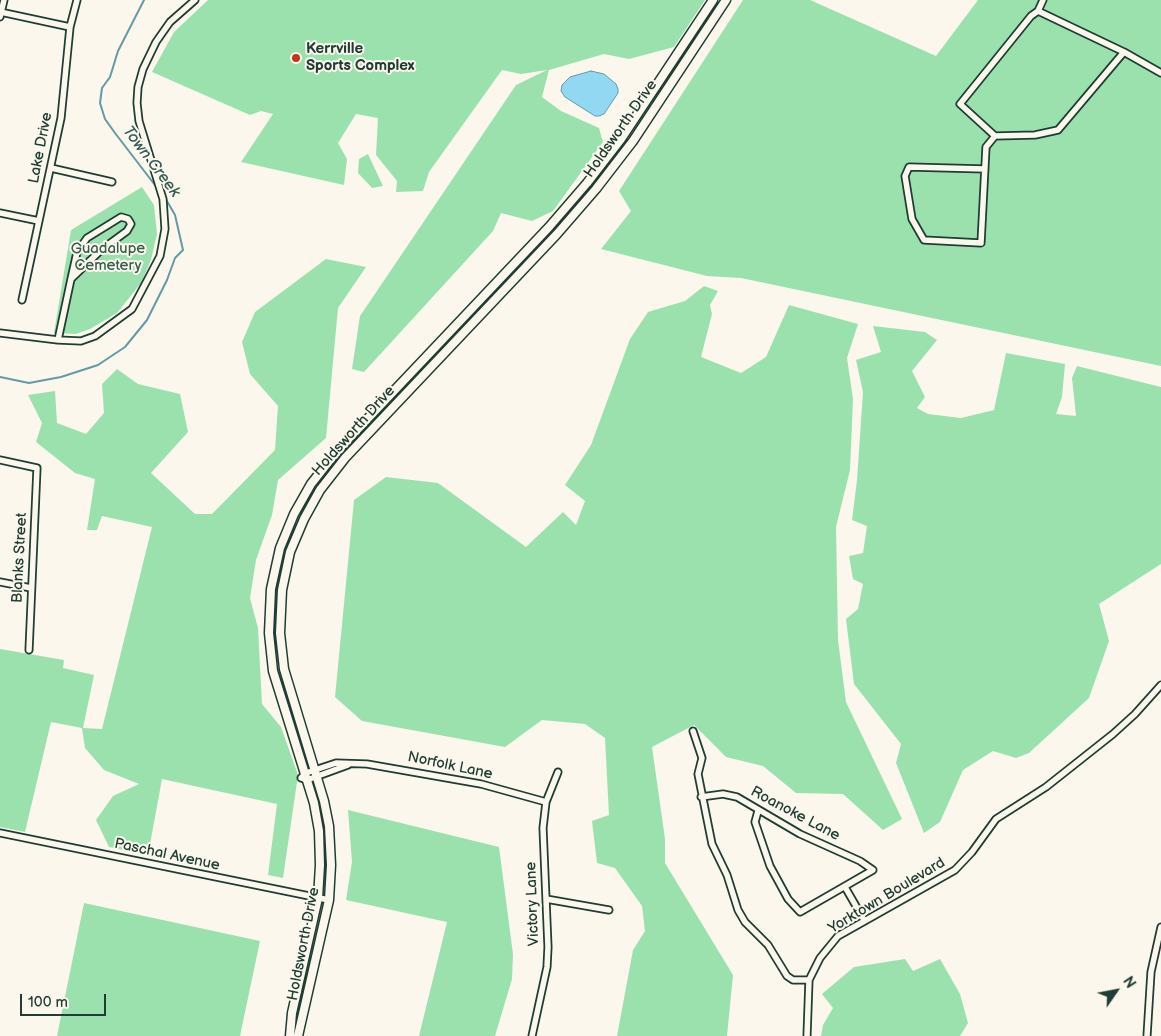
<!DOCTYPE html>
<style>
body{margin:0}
#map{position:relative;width:1161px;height:1036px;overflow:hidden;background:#fbf7ec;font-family:"Balsamiq Sans",sans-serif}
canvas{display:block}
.north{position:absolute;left:1091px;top:966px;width:50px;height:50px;-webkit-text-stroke:4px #fbf7ec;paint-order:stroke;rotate:57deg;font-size:14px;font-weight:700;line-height:20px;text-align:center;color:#1f3d34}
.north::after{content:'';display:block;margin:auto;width:18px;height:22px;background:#1f3d34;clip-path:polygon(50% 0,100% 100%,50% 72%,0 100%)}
.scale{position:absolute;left:20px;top:994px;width:86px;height:22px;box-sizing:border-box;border:2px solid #1f3d34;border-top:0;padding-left:6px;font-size:15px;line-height:18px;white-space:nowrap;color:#1f3d34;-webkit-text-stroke:4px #fbf7ec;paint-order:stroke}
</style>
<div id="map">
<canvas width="1161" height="1036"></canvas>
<div class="north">N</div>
<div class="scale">100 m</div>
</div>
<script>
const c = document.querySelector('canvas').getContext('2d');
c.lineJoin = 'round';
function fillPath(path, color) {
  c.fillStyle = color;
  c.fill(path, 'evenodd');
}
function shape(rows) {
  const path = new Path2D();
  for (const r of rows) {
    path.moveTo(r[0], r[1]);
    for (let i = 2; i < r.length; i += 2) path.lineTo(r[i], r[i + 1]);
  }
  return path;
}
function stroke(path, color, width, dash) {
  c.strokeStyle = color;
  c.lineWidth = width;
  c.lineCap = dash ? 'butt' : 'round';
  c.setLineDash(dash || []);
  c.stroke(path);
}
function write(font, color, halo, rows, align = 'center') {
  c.font = font + ' "Balsamiq Sans",sans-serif';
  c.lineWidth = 4;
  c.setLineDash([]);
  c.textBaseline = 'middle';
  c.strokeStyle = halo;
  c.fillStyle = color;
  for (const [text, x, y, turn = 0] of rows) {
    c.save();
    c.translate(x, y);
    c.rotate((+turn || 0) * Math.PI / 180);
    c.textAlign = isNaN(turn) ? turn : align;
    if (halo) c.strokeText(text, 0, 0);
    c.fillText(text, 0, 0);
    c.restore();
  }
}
fillPath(shape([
 [208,0,705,0,674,47,629,59,604,54,549,70,542,97,561,111,599,128,603,142,553,211,532,221,501,213,493,231,364,372,352,369,360,316,516,85,547,70,521,74,502,70,429,172,423,191,396,192,397,181,376,155,378,118,356,114,338,143,347,159,344,185,241,162,273,114,261,111,250,115,152,72,174,32],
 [743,0,810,0,936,56,978,0,1161,0,1161,366,741,278,707,276,601,249,631,211,619,191],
 [368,154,383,186,372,188,358,173,359,159],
 [142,187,154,205,157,234,151,260,141,283,117,313,90,329,76,334,54,333,71,230],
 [326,259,366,267,338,308,326,438,278,480,272,515,256,560,250,598,258,628,262,704,281,727,298,775,283,878,268,875,277,804,162,779,148,855,109,847,96,820,113,796,139,784,104,770,85,748,82,728,51,722,25,832,0,827,0,649,64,660,63,668,94,675,83,728,102,729,152,527,102,516,97,530,87,530,95,479,75,473,36,442,42,423,28,395,55,391,57,423,86,434,104,413,102,384,117,369,138,384,180,394,188,432,151,473,195,514,212,514,275,450,278,406,250,374,242,342,255,312],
 [704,286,718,291,710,305,712,314,701,357,741,373,766,357,789,305,858,324,847,358,853,399,850,470,836,527,838,640,846,702,902,819,883,830,843,794,796,793,763,766,726,757,694,725,652,747,665,839,665,863,733,975,727,1036,617,1036,633,950,645,931,642,906,615,868,597,863,592,821,609,815,605,738,585,724,542,720,505,747,362,721,335,697,354,500,386,477,438,483,526,547,563,512,576,525,585,501,565,485,591,445,630,339,648,312,685,301],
 [873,326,925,332,937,340,912,371,925,397,917,408,928,414,961,418,994,410,1006,353,1065,364,1062,397,1056,414,1076,416,1072,378,1077,366,1161,387,1161,564,1099,604,1109,641,1089,698,1029,753,1016,758,993,751,963,770,940,822,924,833,896,763,901,744,854,684,846,619,858,609,863,584,853,579,849,556,863,553,867,526,852,520,857,480,863,392,856,360,881,352],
 [348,810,499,847,513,954,512,979,495,1036,419,1036,447,922,346,900,352,862],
 [84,903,260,941,240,1036,57,1036],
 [905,959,913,971,940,959,960,994,968,1023,960,1036,821,1036,823,1025,833,1008,822,994,854,967]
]), '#9be1ae');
const water = shape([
 [591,71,604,74,616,84,618,89,618,93,604,114,599,116,595,116,565,97,561,91,562,85,570,77,591,71]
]);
fillPath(water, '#92d8f3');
stroke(water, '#649aa7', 1);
stroke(shape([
 [144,0,118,51,110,77,102,88,100,103,105,119,115,133,158,189],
 [0,377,29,383,61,377,98,365,125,347,147,320,167,280,175,258,183,250,175,215,164,196]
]), '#649aa7', 2);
const street = shape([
 [1043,0,1038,11,1031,16,960,104,995,136,1035,135,1058,130,1124,52],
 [1038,11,1124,52,1161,73],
 [0,12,70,27],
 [0,17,4,0],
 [51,168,112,182],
 [985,169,909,167,905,176,912,219,924,240,981,243,986,147,995,136],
 [0,213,39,221],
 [22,300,61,118,70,27,77,0],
 [0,333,58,340,81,341,95,336,132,309,160,256,165,229,163,199,139,121,137,103,138,87,143,69,156,42,170,22,195,0],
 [58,340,71,279,77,252,87,238,121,217,128,219,131,224,127,231,101,250,71,279],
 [0,460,37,468,29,650],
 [0,582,31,588],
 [693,731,702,758,698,774,712,844,727,875,738,910,745,922,768,945,787,976,793,980,809,980],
 [348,765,307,780,301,778,306,773,336,763,367,764,481,784,546,802],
 [701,797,723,794,737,797,800,834,860,861,873,870,800,912,788,899,770,866,755,822,758,811],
 [0,833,329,900],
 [845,887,864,920],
 [546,899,609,910],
 [532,1036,547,967,548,947,543,828,546,802,558,772],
 [807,1036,809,980,820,958,838,936,955,870,972,852,996,819,1046,787,1113,734,1135,714,1161,685],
 [1147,1036,1151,972,1161,927]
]);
const secondary = shape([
 [290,1036,292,1013,318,898,320,865,319,831,314,803,273,671,269,633,271,589,280,548,294,514,311,484,337,451,549,227,587,183,621,139,713,0],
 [298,1036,329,900,331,865,329,826,324,801,284,669,280,633,282,590,290,552,304,519,320,490,345,458,557,234,596,189,633,141,726,0]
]);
stroke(street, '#1f3d34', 9);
stroke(secondary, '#1f3d34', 11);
stroke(street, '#fbf7ec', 5.5);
stroke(secondary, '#fbf7ec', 8);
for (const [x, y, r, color] of [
 [296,58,5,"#c8321e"]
]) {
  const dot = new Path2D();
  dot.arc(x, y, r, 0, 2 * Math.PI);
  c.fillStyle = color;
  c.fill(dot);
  stroke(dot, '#fbf7ec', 2);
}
write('bold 15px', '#1f3d34', '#fbf7ec', [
 ["Kerrville",306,49],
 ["Sports Complex",306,66]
], 'left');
write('15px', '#1f3d34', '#fbf7ec', [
 ["Holdsworth Drive",621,129,-55],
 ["Lake Drive",41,148,-79],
 ["Holdsworth Drive",354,431,-48],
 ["Blanks Street",20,558,-87],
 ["Norfolk Lane",450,766,12],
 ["Roanoke Lane",795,814,28],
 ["Paschal Avenue",167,855,12],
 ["Yorktown Boulevard",887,896,-31],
 ["Victory Lane",533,904,-92],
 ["Holdsworth Drive",304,944,-79]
]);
write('15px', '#385e4c', '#fbf7ec', [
 ["Guadalupe",108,249],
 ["Cemetery",108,266]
]);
write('italic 16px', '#365c5a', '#fbf7ec', [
 ["Town Creek",151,162,53]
]);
</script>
